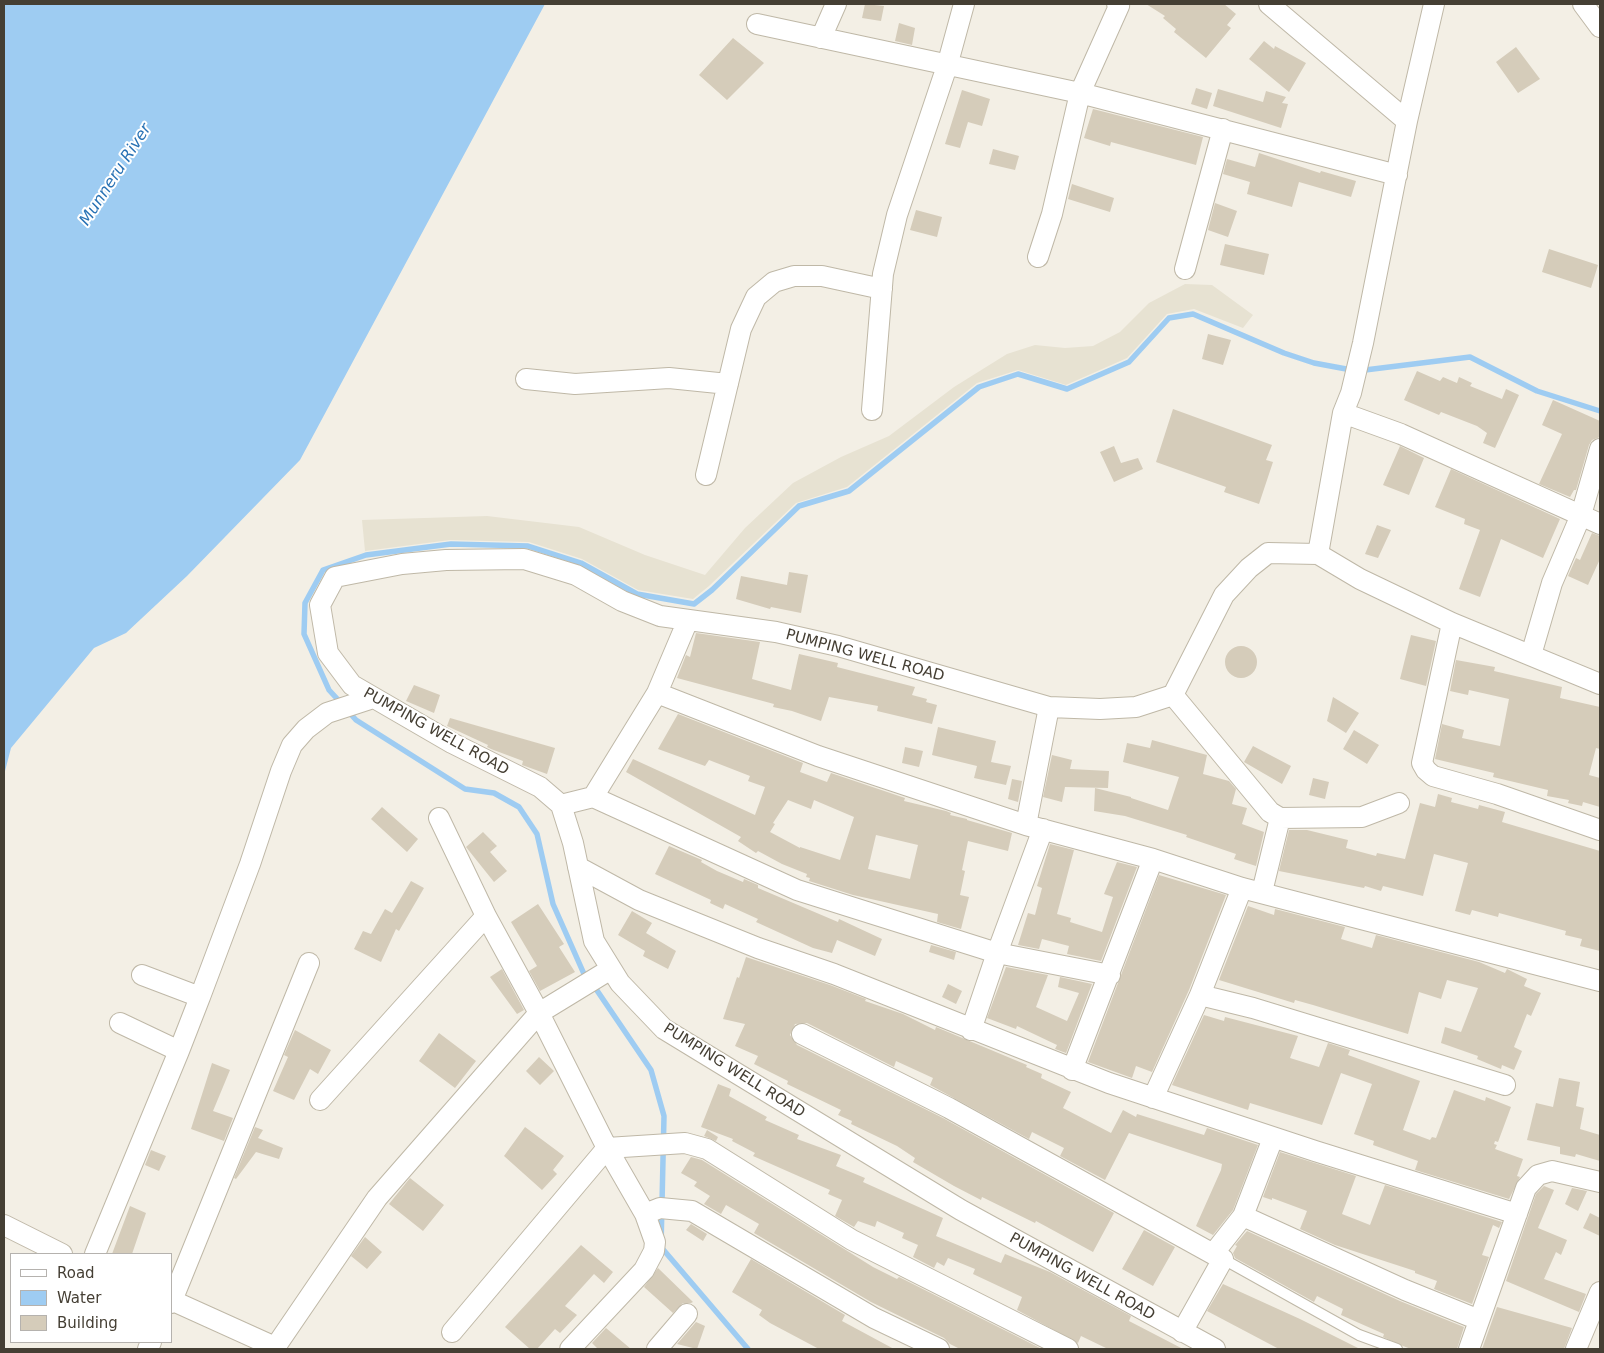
<!DOCTYPE html>
<style>
body{margin:0}
#map{position:relative;width:1604px;height:1353px;overflow:hidden;background:#f3efe5;font-family:"DejaVu Sans",sans-serif}
canvas{display:block}
.frame{position:absolute;inset:0;border:5px solid #453f34;pointer-events:none}
.legend{position:absolute;left:10px;top:1253px;width:162px;height:90px;box-sizing:border-box;background:#fff;border:1px solid #b5b2ae;margin:0;padding:6px 9px;list-style:none;font-size:15px;color:#453f34}
.legend li{display:flex;align-items:center;gap:10px;height:25px}
.legend b{width:25px;border:1px solid #b5b2ae}
</style>
<div id="map">
<canvas width="1604" height="1353"></canvas>
<div class="frame"></div>
<ul class="legend">
<li><b style="height:6px;background:#fff"></b>Road</li>
<li><b style="height:14px;background:#9eccf2"></b>Water</li>
<li><b style="height:14px;background:#d5ccba"></b>Building</li>
</ul>
</div>
<script>
const c = document.querySelector('canvas').getContext('2d');
c.lineJoin = 'round';
function fillPath(path, color) {
  c.fillStyle = color;
  c.fill(path, 'evenodd');
}
function shape(rows) {
  const path = new Path2D();
  for (const r of rows) {
    if (r.length === 3) {
      path.moveTo(r[0] + r[2], r[1]);
      path.arc(r[0], r[1], r[2], 0, 2 * Math.PI);
      continue;
    }
    path.moveTo(r[0], r[1]);
    for (let i = 2; i < r.length; i += 2) path.lineTo(r[i], r[i + 1]);
  }
  return path;
}
function stroke(path, color, width, dash) {
  c.strokeStyle = color;
  c.lineWidth = width;
  c.lineCap = dash ? 'butt' : 'round';
  c.setLineDash(dash || []);
  c.stroke(path);
}
function write(font, color, halo, rows, align = 'center') {
  c.font = font + ' "DejaVu Sans",sans-serif';
  c.lineWidth = 4;
  c.setLineDash([]);
  c.textBaseline = 'middle';
  c.strokeStyle = halo;
  c.fillStyle = color;
  for (const [text, x, y, turn = 0] of rows) {
    c.save();
    c.translate(x, y);
    c.rotate((+turn || 0) * Math.PI / 180);
    c.textAlign = isNaN(turn) ? turn : align;
    if (halo) c.strokeText(text, 0, 0);
    c.fillText(text, 0, 0);
    c.restore();
  }
}
fillPath(shape([
 [1185,284,1212,285,1253,315,1243,328,1194,309,1167,314,1127,358,1066,385,1018,370,977,383,847,487,796,503,709,586,693,599,638,590,582,559,529,542,450,540,365,551,362,520,487,516,579,527,645,555,705,575,745,528,793,483,841,457,889,436,954,387,1007,354,1035,345,1065,348,1093,346,1120,332,1149,303]
]), '#e7e2d2');
fillPath(shape([
 [4,4,545,4,300,460,187,576,126,633,94,648,11,748,4,775]
]), '#9eccf2');
stroke(shape([
 [341,703,329,690,304,634,305,603,323,570,366,555,451,544,528,546,581,563,637,594,694,604,712,590,799,506,849,491,979,387,1018,374,1067,389,1129,362,1169,318,1193,314,1284,353,1314,363,1357,371,1470,357,1537,391,1600,411],
 [347,710,356,720,465,789,494,793,519,807,537,834,553,904,584,974],
 [596,989,651,1070,664,1116,661,1247,748,1349]
]), '#9eccf2', 5.5);
fillPath(shape([
 [865,4,884,6,881,21,862,18],
 [1146,4,1224,4,1236,14,1227,25,1231,28,1206,58,1174,32,1176,29,1163,18,1165,16],
 [899,23,915,28,912,45,895,41],
 [733,38,764,63,727,100,699,75],
 [1264,41,1274,49,1275,46,1306,63,1289,92,1249,59],
 [1516,47,1540,79,1518,93,1496,62],
 [1196,88,1212,93,1207,109,1191,104],
 [1218,89,1263,102,1266,91,1286,97,1282,103,1288,104,1281,128,1213,106],
 [962,90,990,99,982,126,968,122,960,148,945,144],
 [1093,109,1203,137,1196,165,1111,142,1110,146,1084,138],
 [993,149,1019,156,1015,170,989,164],
 [1259,153,1320,173,1321,171,1356,181,1351,197,1299,182,1292,207,1247,194,1250,182,1223,174,1227,159,1255,167],
 [1072,184,1114,198,1110,212,1068,199],
 [1215,203,1237,211,1228,237,1208,230],
 [916,210,942,217,937,237,910,230],
 [1225,244,1269,254,1264,275,1220,265],
 [1549,249,1598,265,1591,288,1542,272],
 [1208,334,1231,340,1223,365,1202,359],
 [1417,371,1440,381,1443,377,1457,383,1459,377,1472,383,1470,386,1502,399,1506,389,1519,395,1495,448,1483,443,1487,433,1477,426,1441,412,1439,415,1404,400],
 [1553,400,1600,421,1600,437,1592,440,1589,445,1576,490,1574,490,1570,497,1539,484,1562,434,1542,425],
 [1173,409,1272,445,1266,460,1273,462,1259,504,1224,492,1226,487,1156,462],
 [1114,446,1121,463,1138,458,1143,469,1114,482,1100,452],
 [1400,446,1424,458,1409,495,1383,485],
 [1451,469,1560,519,1543,558,1501,539,1480,597,1459,589,1480,530,1464,524,1465,519,1435,507],
 [1377,525,1391,530,1378,558,1365,554],
 [1592,533,1600,536,1600,559,1588,585,1568,576,1576,558,1580,560],
 [789,572,808,575,801,613,771,607,770,609,736,599,741,576,787,585],
 [696,633,760,642,752,679,791,690,799,654,838,663,837,667,915,687,912,695,927,699,926,702,937,705,932,724,877,711,878,706,829,697,821,721,792,711,773,707,774,704,677,678,686,655,690,657],
 [1411,635,1436,641,1426,686,1400,679],
 [1241,662,16],
 [1456,660,1495,667,1494,671,1562,687,1560,698,1600,707,1600,749,1596,748,1589,775,1600,778,1600,807,1583,802,1582,806,1568,803,1569,800,1547,796,1548,790,1493,777,1494,773,1435,759,1442,724,1464,730,1462,738,1500,746,1509,699,1469,690,1468,695,1450,691],
 [414,685,440,695,434,713,406,701],
 [1333,697,1359,713,1346,733,1327,721],
 [678,714,803,763,800,772,827,782,831,773,905,798,904,801,946,811,951,813,950,815,967,819,967,820,1012,833,1008,851,968,841,962,870,965,871,960,895,969,897,961,929,937,922,938,914,853,895,809,881,810,878,806,877,807,874,782,864,758,851,756,853,738,841,741,837,626,772,633,759,755,815,765,787,748,781,750,776,709,760,705,766,658,749],
 [788,800,811,809,814,800,854,817,840,860,800,847,800,848,770,832,775,824,773,823],
 [876,835,918,845,910,879,868,869],
 [450,718,555,748,547,774,522,765,523,761,491,749,487,747,488,745,447,726],
 [938,727,996,741,991,762,1011,766,1006,785,974,778,977,766,932,755],
 [1354,730,1379,745,1367,764,1343,749],
 [1152,740,1207,755,1203,774,1229,781,1236,789,1232,804,1247,808,1242,824,1264,832,1256,866,1234,859,1236,854,1186,837,1187,835,1125,816,1094,811,1095,788,1131,797,1131,798,1168,810,1179,777,1123,762,1127,743,1150,748],
 [1253,746,1291,766,1282,784,1244,762],
 [905,747,923,751,919,767,902,763],
 [1052,755,1072,760,1070,769,1109,771,1108,788,1065,787,1062,802,1043,797],
 [1313,778,1329,782,1325,799,1309,795],
 [1012,779,1022,781,1018,802,1008,799],
 [1438,794,1452,798,1451,802,1478,809,1479,805,1505,812,1502,822,1600,851,1600,951,1580,946,1582,939,1565,935,1566,931,1499,913,1498,917,1472,910,1470,915,1455,911,1468,863,1434,854,1423,896,1383,886,1381,891,1365,886,1364,888,1279,871,1289,830,1307,830,1348,840,1346,848,1376,856,1377,853,1405,859,1420,803,1435,807],
 [382,807,418,839,407,852,371,819],
 [483,832,497,846,490,852,507,871,494,882,466,847],
 [1050,844,1074,850,1057,914,1071,918,1070,922,1102,932,1113,897,1104,894,1117,862,1137,867,1101,961,1067,954,1069,946,1042,939,1039,949,1018,945,1028,913,1035,915,1042,888,1037,886],
 [669,846,702,860,701,862,717,871,743,882,744,879,758,885,758,888,765,891,838,922,839,919,882,939,875,956,837,940,832,953,813,948,756,922,758,919,725,904,723,909,710,903,711,900,655,874],
 [1159,875,1226,895,1189,990,1152,1072,1136,1066,1132,1078,1088,1062],
 [411,881,424,888,399,931,396,929,381,962,354,949,363,931,371,934,385,909,392,913],
 [538,904,564,944,559,947,575,972,540,991,529,971,537,966,511,922],
 [1248,906,1274,915,1275,909,1345,927,1341,939,1372,948,1376,935,1479,962,1505,973,1507,969,1527,979,1524,986,1541,993,1531,1016,1527,1014,1514,1047,1522,1051,1514,1070,1502,1065,1501,1069,1477,1059,1478,1056,1441,1043,1445,1027,1461,1032,1478,988,1447,980,1441,999,1419,992,1408,1034,1313,1005,1295,1000,1294,1003,1219,980],
 [632,911,652,923,646,933,676,951,668,969,643,956,645,951,618,935],
 [931,945,956,952,954,960,929,952],
 [746,957,830,985,866,999,865,1001,903,1014,935,1030,936,1027,1027,1065,1026,1067,1042,1074,1041,1078,1071,1092,1063,1108,1111,1133,1123,1110,1136,1117,1137,1114,1204,1135,1207,1128,1258,1145,1233,1210,1213,1235,1196,1226,1221,1170,1222,1164,1129,1133,1105,1180,1060,1156,1064,1148,1032,1132,1029,1139,930,1085,933,1078,896,1061,894,1067,807,1023,795,1024,790,1035,797,1045,943,1118,1114,1213,1093,1252,1036,1221,1035,1223,982,1197,981,1200,954,1186,913,1162,915,1158,897,1146,851,1124,852,1121,838,1115,841,1110,787,1084,788,1081,754,1064,758,1056,735,1046,745,1024,723,1019,737,977,739,978],
 [1006,967,1048,975,1036,1007,1067,1021,1079,993,1058,987,1060,977,1092,984,1066,1053,1055,1049,1057,1045,1017,1026,1016,1029,987,1018],
 [502,969,524,1010,517,1014,490,977],
 [948,984,962,991,956,1004,942,997],
 [1204,1015,1224,1021,1225,1017,1298,1036,1290,1058,1319,1067,1328,1043,1350,1050,1348,1055,1420,1081,1403,1130,1430,1140,1432,1137,1436,1138,1454,1090,1485,1101,1486,1097,1511,1107,1498,1142,1495,1141,1494,1144,1497,1145,1495,1149,1523,1159,1517,1176,1520,1177,1509,1199,1415,1170,1418,1161,1373,1145,1374,1141,1354,1134,1372,1084,1341,1073,1322,1125,1250,1103,1248,1110,1172,1085],
 [295,1030,331,1050,318,1074,310,1069,294,1100,273,1091,288,1057,284,1055],
 [439,1033,476,1061,455,1088,419,1061],
 [539,1057,554,1071,540,1085,526,1071],
 [212,1063,230,1070,213,1111,233,1118,224,1141,191,1129],
 [1559,1078,1580,1082,1576,1106,1584,1108,1580,1129,1600,1135,1600,1161,1576,1154,1575,1157,1560,1154,1560,1147,1527,1140,1536,1103,1553,1107],
 [718,1084,731,1089,729,1096,767,1117,765,1120,799,1135,797,1139,841,1155,836,1166,865,1178,863,1182,943,1218,936,1236,1001,1263,1005,1254,1050,1272,1131,1316,1129,1321,1183,1349,1108,1349,1081,1336,1078,1343,1017,1310,1022,1297,973,1274,975,1269,948,1258,944,1266,937,1262,934,1268,913,1257,918,1245,902,1238,904,1233,877,1221,875,1227,858,1221,854,1227,835,1216,842,1200,828,1194,830,1190,753,1156,755,1153,732,1141,733,1139,701,1127],
 [255,1127,263,1130,258,1138,283,1148,279,1159,256,1152,236,1179,234,1178],
 [525,1127,564,1156,553,1170,557,1174,542,1190,504,1156],
 [707,1130,718,1137,716,1141,704,1136],
 [151,1150,166,1156,159,1171,145,1165],
 [1280,1152,1356,1176,1342,1214,1370,1225,1385,1185,1502,1222,1499,1228,1493,1225,1482,1255,1489,1257,1472,1304,1434,1289,1437,1281,1415,1273,1415,1271,1335,1245,1300,1229,1307,1211,1272,1198,1272,1200,1263,1197],
 [691,1157,702,1160,873,1267,897,1279,899,1277,1042,1349,960,1349,950,1344,944,1338,871,1302,754,1233,759,1224,726,1205,721,1214,704,1204,710,1196,694,1186,697,1182,681,1173],
 [410,1178,444,1205,423,1231,389,1204],
 [1544,1186,1554,1190,1538,1228,1567,1240,1561,1255,1556,1252,1544,1279,1586,1294,1579,1312,1506,1281,1536,1194],
 [1572,1188,1587,1191,1578,1211,1565,1204],
 [130,1206,146,1213,132,1254,112,1254],
 [1590,1213,1600,1218,1600,1236,1583,1228],
 [691,1224,707,1234,703,1241,686,1230],
 [1144,1230,1175,1247,1153,1286,1122,1269],
 [1247,1231,1400,1301,1464,1327,1457,1349,1411,1349,1403,1346,1383,1337,1384,1334,1341,1315,1343,1309,1317,1296,1314,1302,1235,1258,1233,1253,1237,1246,1235,1245],
 [365,1237,382,1252,367,1269,351,1256],
 [581,1245,613,1272,604,1283,594,1274,565,1306,577,1315,560,1333,555,1329,537,1349,530,1349,505,1327],
 [751,1259,845,1315,842,1321,894,1349,819,1349,770,1323,759,1315,762,1310,732,1292],
 [658,1268,693,1302,691,1303,683,1303,673,1313,644,1287],
 [1223,1284,1300,1319,1360,1349,1279,1349,1207,1311],
 [1497,1307,1572,1328,1564,1349,1482,1349],
 [696,1322,705,1326,697,1349,677,1344],
 [606,1328,631,1349,598,1349,592,1343]
]), '#d5ccba');
const lane = shape([
 [1223,1259,1359,1335,1397,1349]
]);
const street = shape([
 [1269,4,1407,121],
 [1434,4,1407,121,1363,343,1351,393,1343,413,1318,554,1360,579,1452,623,1600,684],
 [1583,4,1600,27],
 [757,24,1080,93,1397,175],
 [821,38,836,4],
 [1038,257,1052,214,1080,93,1119,6,1117,4],
 [1185,269,1223,129],
 [526,379,575,384,669,378,728,384],
 [872,410,883,274,897,215,947,66,964,4],
 [1343,413,1401,434,1600,524],
 [706,475,741,329,756,297,774,282,794,276,822,276,882,289],
 [1452,623,1422,763,1426,770,1433,776,1497,794,1600,830],
 [1531,655,1552,583,1581,515,1600,449],
 [657,693,818,756,1026,825,1153,859,1242,888,1600,981],
 [1173,695,1270,812,1280,818,1262,892],
 [593,797,657,693,688,620],
 [561,805,593,797,797,890,997,953,1110,975],
 [1280,818,1362,817,1399,803],
 [1026,825,1049,707],
 [578,867,639,900,758,948,834,974,1109,1083,1315,1151,1517,1214],
 [486,916,539,1013,607,1148,645,1214,655,1242,654,1251,644,1270,570,1349],
 [142,975,200,997,179,1051],
 [1200,995,1253,1008,1505,1085],
 [200,997,250,864,281,771,292,745,306,729,327,713,373,698],
 [971,1030,997,953,1043,829],
 [802,1034,949,1108,1213,1254],
 [1072,1070,1153,859],
 [1153,1098,1200,995,1242,888],
 [320,1100,486,916,439,818],
 [645,1214,660,1208,692,1211,874,1318,939,1349],
 [1243,1216,1405,1290,1479,1320],
 [4,1225,62,1254],
 [95,1254,179,1051,120,1023],
 [171,1300,275,1347],
 [171,1303,309,963],
 [452,1332,607,1148,685,1143,707,1149,852,1240,1068,1349],
 [1182,1332,1223,1259,1213,1254,1243,1216,1273,1138],
 [148,1349,151,1342],
 [274,1349,377,1198,539,1013,611,969],
 [657,1349,687,1314],
 [1215,1349,961,1210,664,1029,620,983,594,941,573,843,561,805,540,787,452,743,352,685,328,653,320,605,335,577,402,564,446,560,524,559,576,575,622,601,660,616,776,632,838,646,1049,707,1100,709,1136,707,1173,695,1224,595,1249,568,1268,553,1318,554],
 [1469,1349,1526,1188,1538,1175,1552,1171,1600,1182],
 [1576,1349,1600,1292]
]);
stroke(lane, '#bfb8a7', 12);
stroke(street, '#bfb8a7', 22);
stroke(lane, '#fff', 10);
stroke(street, '#fff', 20);
write('15px', '#453f34', '#fff', [
 ["PUMPING WELL ROAD",865,656,15],
 ["PUMPING WELL ROAD",436,732,29],
 ["PUMPING WELL ROAD",734,1071,32],
 ["PUMPING WELL ROAD",1082,1277,29]
]);
write('italic 16px', '#2a73b5', '#fff', [
 ["Munneru River",116,175,-57]
]);
</script>
